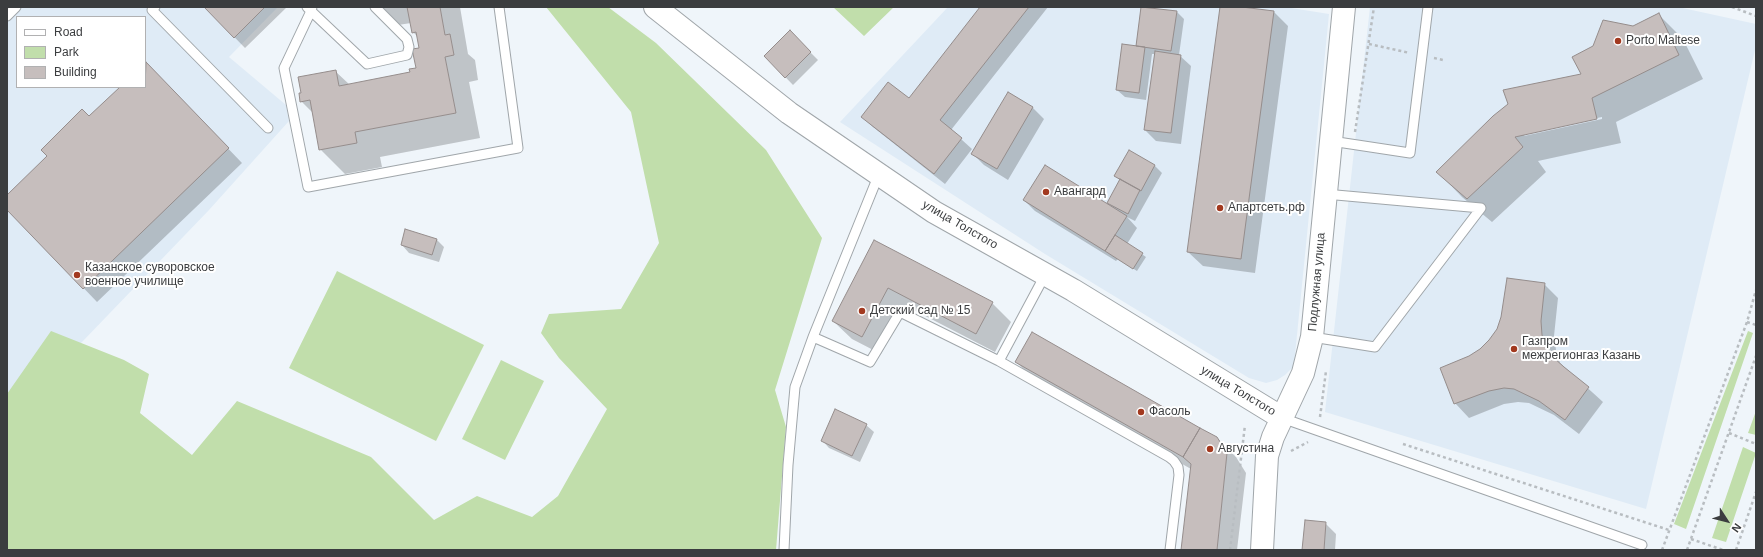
<!DOCTYPE html>
<meta charset="utf-8">
<style>
body{margin:0}
#map{position:relative;width:1763px;height:557px;overflow:hidden;background:#eff5fa;font-family:Arial,sans-serif}
canvas{display:block}
.frame{position:absolute;inset:0;border:8px solid #3b3d3f;pointer-events:none}
.legend{position:absolute;left:16px;top:16px;width:130px;height:72px;box-sizing:border-box;background:#fff;border:1px solid #b1b1b2;margin:0;padding:5px 7px;list-style:none;font-size:12px;color:#3b3d3f}
.legend li{display:flex;align-items:center;gap:8px;height:20px}
.legend b{width:20px;border:1px solid #b1b1b2}
.north{position:absolute;left:1707px;top:501px;width:40px;height:40px;-webkit-text-stroke:3px #fff;paint-order:stroke;rotate:126deg;font-size:11px;font-weight:700;line-height:16px;text-align:center;color:#3b3d3f}
.north::after{content:'';display:block;margin:auto;width:14px;height:18px;background:#3b3d3f;clip-path:polygon(50% 0,100% 100%,50% 72%,0 100%)}
</style>
<div id="map">
<canvas width="1763" height="557"></canvas>
<div class="frame"></div>
<ul class="legend">
<li><b style="height:5px;background:#fff"></b>Road</li>
<li><b style="height:11px;background:#c1deab"></b>Park</li>
<li><b style="height:11px;background:#c6bebd"></b>Building</li>
</ul>
<div class="north">N</div>
</div>
<script>
const c = document.querySelector('canvas').getContext('2d');
c.lineJoin = 'round';
function fillPath(path, color) {
  c.fillStyle = color;
  c.fill(path, 'evenodd');
}
function shape(rows) {
  const path = new Path2D();
  for (const r of rows) {
    path.moveTo(r[0], r[1]);
    for (let i = 2; i < r.length; i += 2) path.lineTo(r[i], r[i + 1]);
  }
  return path;
}
function stroke(path, color, width, dash) {
  c.strokeStyle = color;
  c.lineWidth = width;
  c.lineCap = dash ? 'butt' : 'round';
  c.setLineDash(dash || []);
  c.stroke(path);
}
function write(font, color, halo, rows, align = 'center') {
  c.font = font + ' Arial,sans-serif';
  c.lineWidth = 4;
  c.setLineDash([]);
  c.textBaseline = 'middle';
  c.strokeStyle = halo;
  c.fillStyle = color;
  for (const [text, x, y, turn = 0] of rows) {
    c.save();
    c.translate(x, y);
    c.rotate((+turn || 0) * Math.PI / 180);
    c.textAlign = isNaN(turn) ? turn : align;
    if (halo) c.strokeText(text, 0, 0);
    c.fillText(text, 0, 0);
    c.restore();
  }
}
fillPath(shape([
 [7,7,278,7,229,57,286,105,289,121,209,210,83,341,7,417],
 [17,17,145,17,145,87,17,87],
 [948,7,1285,7,1329,14,1295,355,1293,367,1285,375,1277,380,1266,383,1249,378,1045,254,840,122],
 [1370,7,1678,7,1756,24,1756,46,1646,509,1325,412]
]), '#dfebf6');
fillPath(shape([
 [546,7,608,7,656,43,766,150,822,238,775,390,786,427,776,550,7,550,7,394,51,331,124,360,149,374,140,413,192,455,237,401,371,457,434,520,477,496,532,517,558,496,607,409,559,358,541,333,549,314,621,309,659,243,631,112],
 [833,7,894,7,864,36],
 [337,271,484,345,436,441,289,368],
 [1748,331,1753,333,1686,529,1674,524],
 [501,360,544,381,505,460,462,439],
 [1756,411,1756,435,1748,433],
 [1743,447,1756,453,1726,542,1712,538]
]), '#c1deab');
fillPath(shape([
 [205,7,287,7,245,48],
 [380,7,460,7,468,54,475,60,478,80,469,82,480,138,380,157,382,167,345,174,320,149,313,113,301,101,335,71,350,85,411,73,417,69,420,48,418,37,413,32,411,23,398,25],
 [982,7,1048,7,951,130,972,149,945,184,873,127,862,116,909,99],
 [1143,7,1177,12,1184,19,1179,55,1191,66,1181,144,1156,141,1145,130,1155,54,1152,54,1146,100,1125,97,1117,90,1136,47],
 [1221,7,1234,7,1274,12,1288,26,1255,273,1203,266,1188,252],
 [1659,15,1683,39,1703,79,1616,122,1621,143,1538,161,1546,172,1492,222,1462,197,1438,172,1582,75,1633,27],
 [1602,117,1602,119,1524,136,1526,133],
 [790,32,818,60,793,85,765,56],
 [146,63,242,163,97,302,7,208,7,197,121,87,145,87],
 [1008,93,1033,108,1044,119,1008,180,984,165,973,154],
 [1129,152,1155,166,1162,173,1135,221,1127,217,1137,228,1127,244,1146,257,1137,271,1118,259,1116,261,1035,211,1024,200,1111,206,1108,203,1120,180,1116,176],
 [437,240,444,247,439,262,409,253,402,245],
 [874,242,992,303,1011,322,995,352,906,306,881,354,852,339,833,321],
 [1544,284,1558,298,1554,336,1556,350,1560,363,1603,402,1579,434,1554,415,1529,403,1518,402,1504,404,1469,418,1455,403,1470,357,1481,350],
 [1016,362,1217,438,1236,457,1246,473,1237,550,1182,550,1191,469,1035,380],
 [866,425,874,432,860,462,829,448,822,440],
 [1325,523,1336,534,1335,550,1303,550]
]), '#0003');
const building = shape([
 [204,7,265,7,234,38,204,7],
 [407,7,440,7,445,35,450,34,454,55,445,57,456,113,355,132,357,143,319,150,310,100,300,102,299,93,301,93,298,77,336,70,339,86,410,72,409,69,416,68,412,49,419,48,416,32,412,33,407,7],
 [980,7,1029,7,940,120,962,138,934,174,861,117,888,82,909,98,980,7],
 [1141,7,1177,11,1171,51,1136,46,1141,7],
 [1220,7,1242,7,1274,11,1241,259,1187,252,1220,7],
 [1659,13,1679,55,1592,98,1597,119,1515,137,1523,147,1467,199,1436,172,1493,116,1508,104,1503,90,1581,74,1572,57,1593,46,1603,20,1633,26,1659,13],
 [790,30,811,52,785,78,764,56,790,30],
 [1122,44,1145,47,1139,93,1116,90,1122,44],
 [1155,51,1181,55,1171,133,1144,130,1155,51],
 [146,62,229,148,83,289,7,210,7,195,47,156,41,150,82,109,89,116,120,87,145,87,146,62],
 [1008,92,1033,107,997,169,971,154,1008,92],
 [1129,150,1155,165,1141,191,1114,176,1129,150],
 [1045,165,1127,216,1105,251,1023,200,1045,165],
 [1120,179,1140,190,1128,214,1107,203,1120,179],
 [405,229,437,239,432,255,401,245,405,229],
 [1115,235,1143,253,1133,269,1105,251,1115,235],
 [874,240,993,302,976,334,888,288,862,337,832,321,874,240],
 [1507,278,1545,283,1541,321,1542,335,1547,348,1554,358,1564,367,1589,387,1565,420,1539,401,1514,389,1504,388,1489,391,1454,404,1440,368,1469,356,1480,349,1489,340,1497,329,1501,317,1507,278],
 [1032,332,1200,428,1183,457,1015,362,1032,332],
 [835,409,867,424,852,456,821,441,835,409],
 [1200,428,1217,437,1227,453,1217,550,1181,550,1191,464,1183,457,1200,428],
 [1305,520,1326,522,1324,550,1302,550,1305,520]
]);
fillPath(building, '#c6bebd');
stroke(building, '#958d8c', 1);
const lane = shape([
 [155,7,152,10,268,128],
 [307,7,311,11,284,68,308,187,518,148,499,7],
 [312,7,311,11,367,64,407,55,409,47,407,39,375,7],
 [7,16,16,7],
 [1331,141,1410,153,1428,7],
 [879,174,813,337,870,362,900,312,999,361,1169,457,1174,461,1178,467,1179,475,1170,550],
 [1312,337,1375,347,1481,208,1325,194],
 [999,361,1045,275],
 [1282,418,1642,545],
 [784,550,788,465,795,387,813,337]
]);
const secondary = shape([
 [655,7,789,113,934,212,1073,290,1282,418],
 [1262,550,1267,456,1273,437,1303,373,1312,337,1344,7]
]);
stroke(lane, '#a0a6aa', 11);
stroke(secondary, '#a0a6aa', 24);
stroke(shape([
 [1732,7,1756,16],
 [1369,44,1410,53],
 [1434,58,1443,60],
 [1355,132,1374,7],
 [1747,322,1756,325],
 [1320,417,1326,371],
 [1729,433,1756,444],
 [1403,444,1669,530],
 [1291,451,1308,442],
 [1691,539,1723,550],
 [1230,550,1245,425],
 [1662,550,1747,322,1756,290],
 [1687,550,1756,356],
 [1736,550,1756,492]
]), '#b8bdc1', 2.5, [3, 3]);
stroke(lane, '#fff', 9);
stroke(secondary, '#fff', 22);
for (const [x, y, r, color] of [
 [1618,41,4,"#a2391f"],
 [1046,192,4,"#a2391f"],
 [1220,208,4,"#a2391f"],
 [77,275,4,"#a2391f"],
 [862,311,4,"#a2391f"],
 [1514,349,4,"#a2391f"],
 [1141,412,4,"#a2391f"],
 [1210,449,4,"#a2391f"]
]) {
  const dot = new Path2D();
  dot.arc(x, y, r, 0, 2 * Math.PI);
  c.fillStyle = color;
  c.fill(dot);
  stroke(dot, '#fff', 1.5);
}
write('12px', '#3b3d3f', '#fff', [
 ["Porto Maltese",1626,41],
 ["Авангард",1054,192],
 ["Апартсеть.рф",1228,208],
 ["Казанское суворовское",85,268],
 ["военное училище",85,282],
 ["Детский сад № 15",870,311],
 ["Газпром",1522,342],
 ["межрегионгаз Казань",1522,356],
 ["Фасоль",1149,412],
 ["Августина",1218,449]
], 'left');
write('12px', '#3b3d3f', '#fff', [
 ["улица Толстого",960,225,30],
 ["Подлужная улица",1317,282,-85],
 ["улица Толстого",1238,391,31]
]);
</script>
